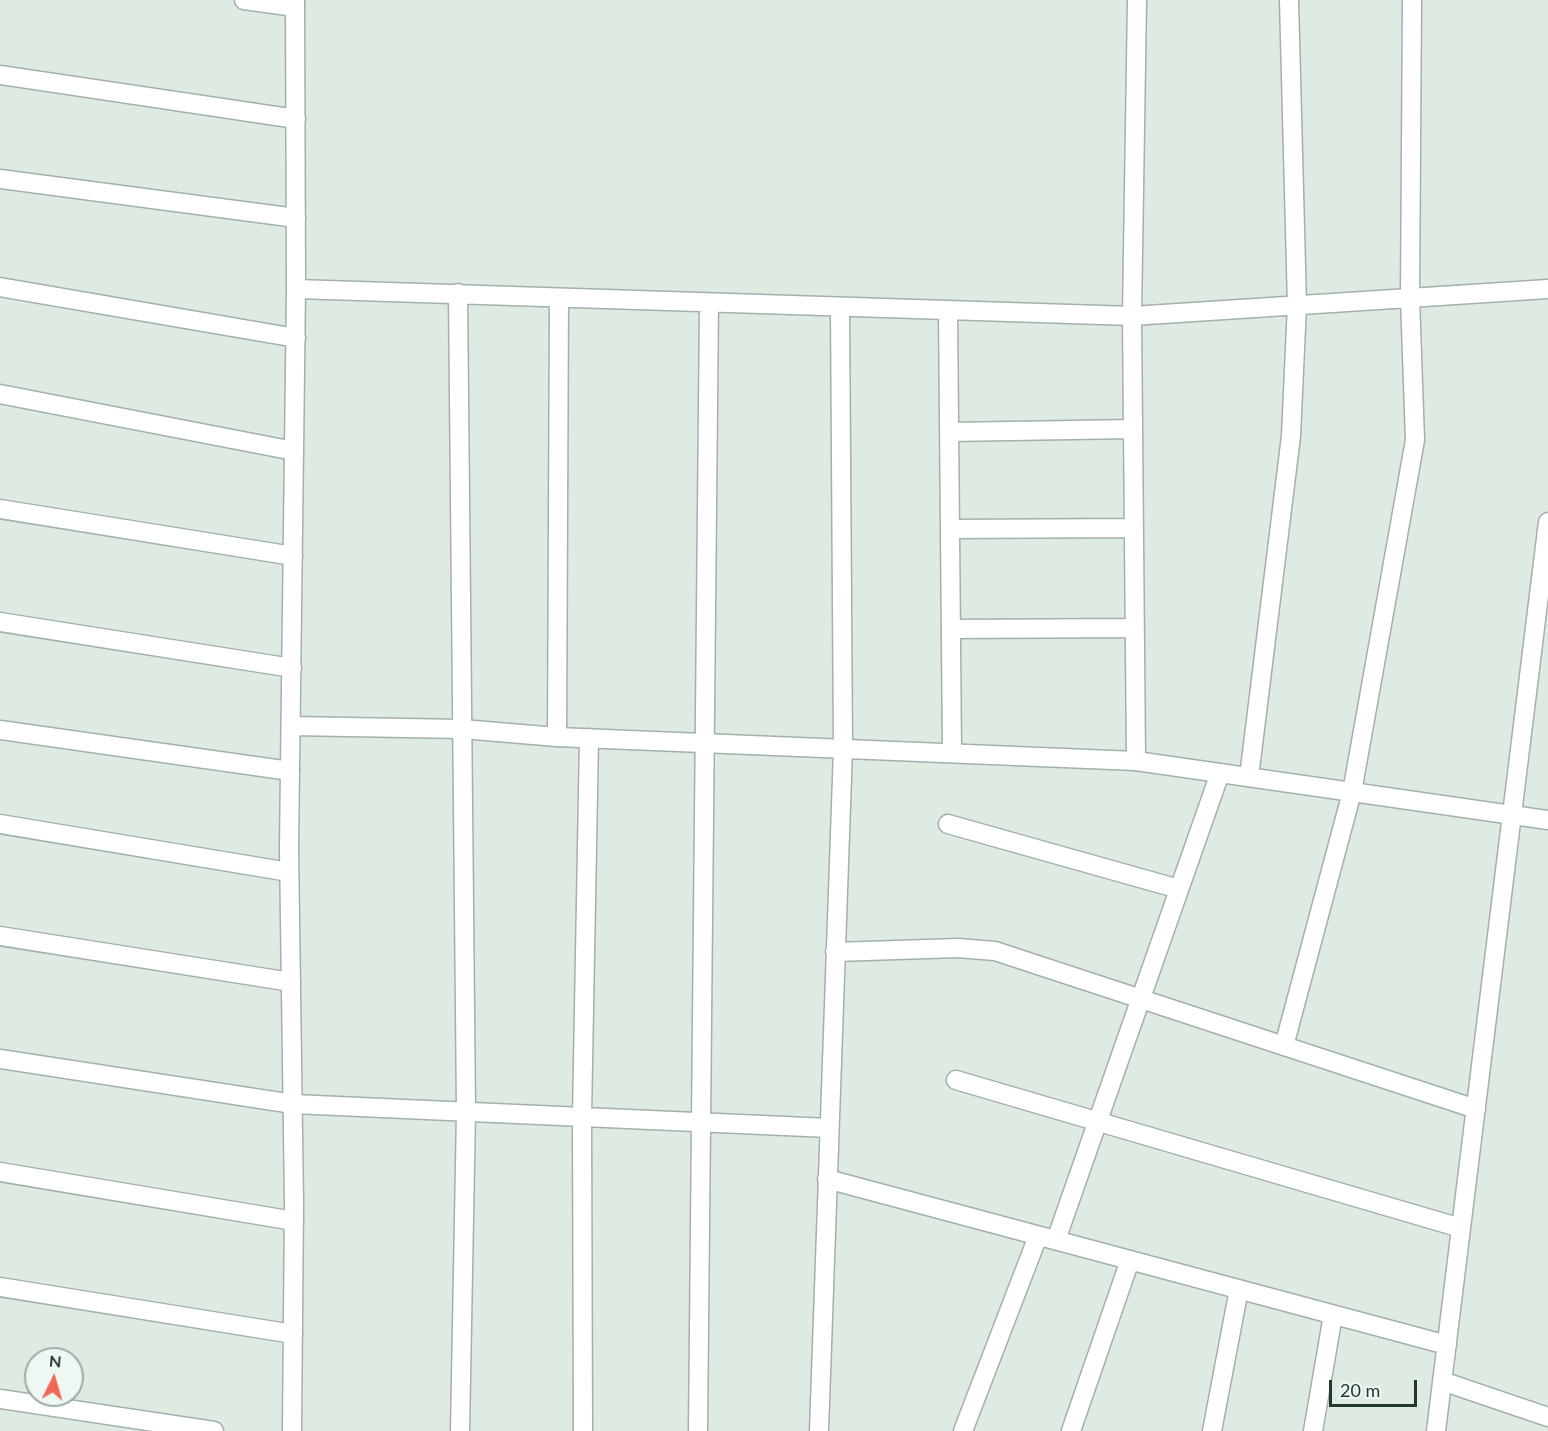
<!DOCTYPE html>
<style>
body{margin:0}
#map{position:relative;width:1548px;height:1431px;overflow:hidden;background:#dfeae3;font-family:Lato,sans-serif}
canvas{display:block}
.north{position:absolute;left:24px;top:1347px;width:60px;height:60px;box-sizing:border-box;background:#eff7f2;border:2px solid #9caba4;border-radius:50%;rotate:5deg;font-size:16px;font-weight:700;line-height:24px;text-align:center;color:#20392f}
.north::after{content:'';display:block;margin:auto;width:21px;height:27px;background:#f06657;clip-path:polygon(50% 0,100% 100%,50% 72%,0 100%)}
.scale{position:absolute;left:1329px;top:1380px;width:88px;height:27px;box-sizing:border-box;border:3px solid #20392f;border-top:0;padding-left:8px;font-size:18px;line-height:21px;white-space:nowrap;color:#20392f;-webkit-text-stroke:4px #eff7f2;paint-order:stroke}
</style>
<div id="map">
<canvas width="1548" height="1431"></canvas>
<div class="north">N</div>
<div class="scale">20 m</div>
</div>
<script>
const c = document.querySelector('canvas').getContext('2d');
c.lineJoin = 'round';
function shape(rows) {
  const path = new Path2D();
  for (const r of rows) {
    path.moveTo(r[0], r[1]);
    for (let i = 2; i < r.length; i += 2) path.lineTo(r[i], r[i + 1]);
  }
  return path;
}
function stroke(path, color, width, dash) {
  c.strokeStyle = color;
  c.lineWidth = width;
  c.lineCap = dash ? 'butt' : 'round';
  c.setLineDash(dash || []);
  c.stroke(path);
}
const minor = shape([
 [244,0,295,7],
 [0,75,296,119],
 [0,179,296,218],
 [0,287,296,338],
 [296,289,1132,316,1548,289],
 [458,293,466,1112,460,1431],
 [948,310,952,753],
 [0,394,294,451],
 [949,432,1133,429],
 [0,509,293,556],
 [950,529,1134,528],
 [0,622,292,668],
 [951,629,1135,628],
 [0,730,290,771],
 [557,737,559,298],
 [1136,761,1132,316,1137,0],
 [1249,777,1291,436,1297,305,1289,0],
 [0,824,289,872],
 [948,824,1179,889],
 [0,936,291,982],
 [835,952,958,948,995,951,1476,1109],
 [1284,1046,1352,792,1415,440,1410,298,1412,0],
 [0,1059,293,1104,829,1128],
 [956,1080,1461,1228],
 [0,1172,294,1221],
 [827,1179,1447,1345],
 [1056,1240,1220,773],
 [0,1287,293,1334],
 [1442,1381,1548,1417],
 [0,1399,214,1431],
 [583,1431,582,1117,589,738],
 [698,1431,709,303],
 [819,1431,843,749,840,307],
 [963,1431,1038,1236],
 [1071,1431,1130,1260],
 [1212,1431,1239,1289],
 [1313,1431,1333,1315],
 [1436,1431,1548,522]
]);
const tertiary = shape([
 [291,726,462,729,557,737,1136,761,1548,820],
 [292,1431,294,1203,289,848,296,289,295,0]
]);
stroke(minor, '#a2b1a9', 21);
stroke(tertiary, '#a2b1a9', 21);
stroke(minor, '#fff', 18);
stroke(tertiary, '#fff', 18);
</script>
